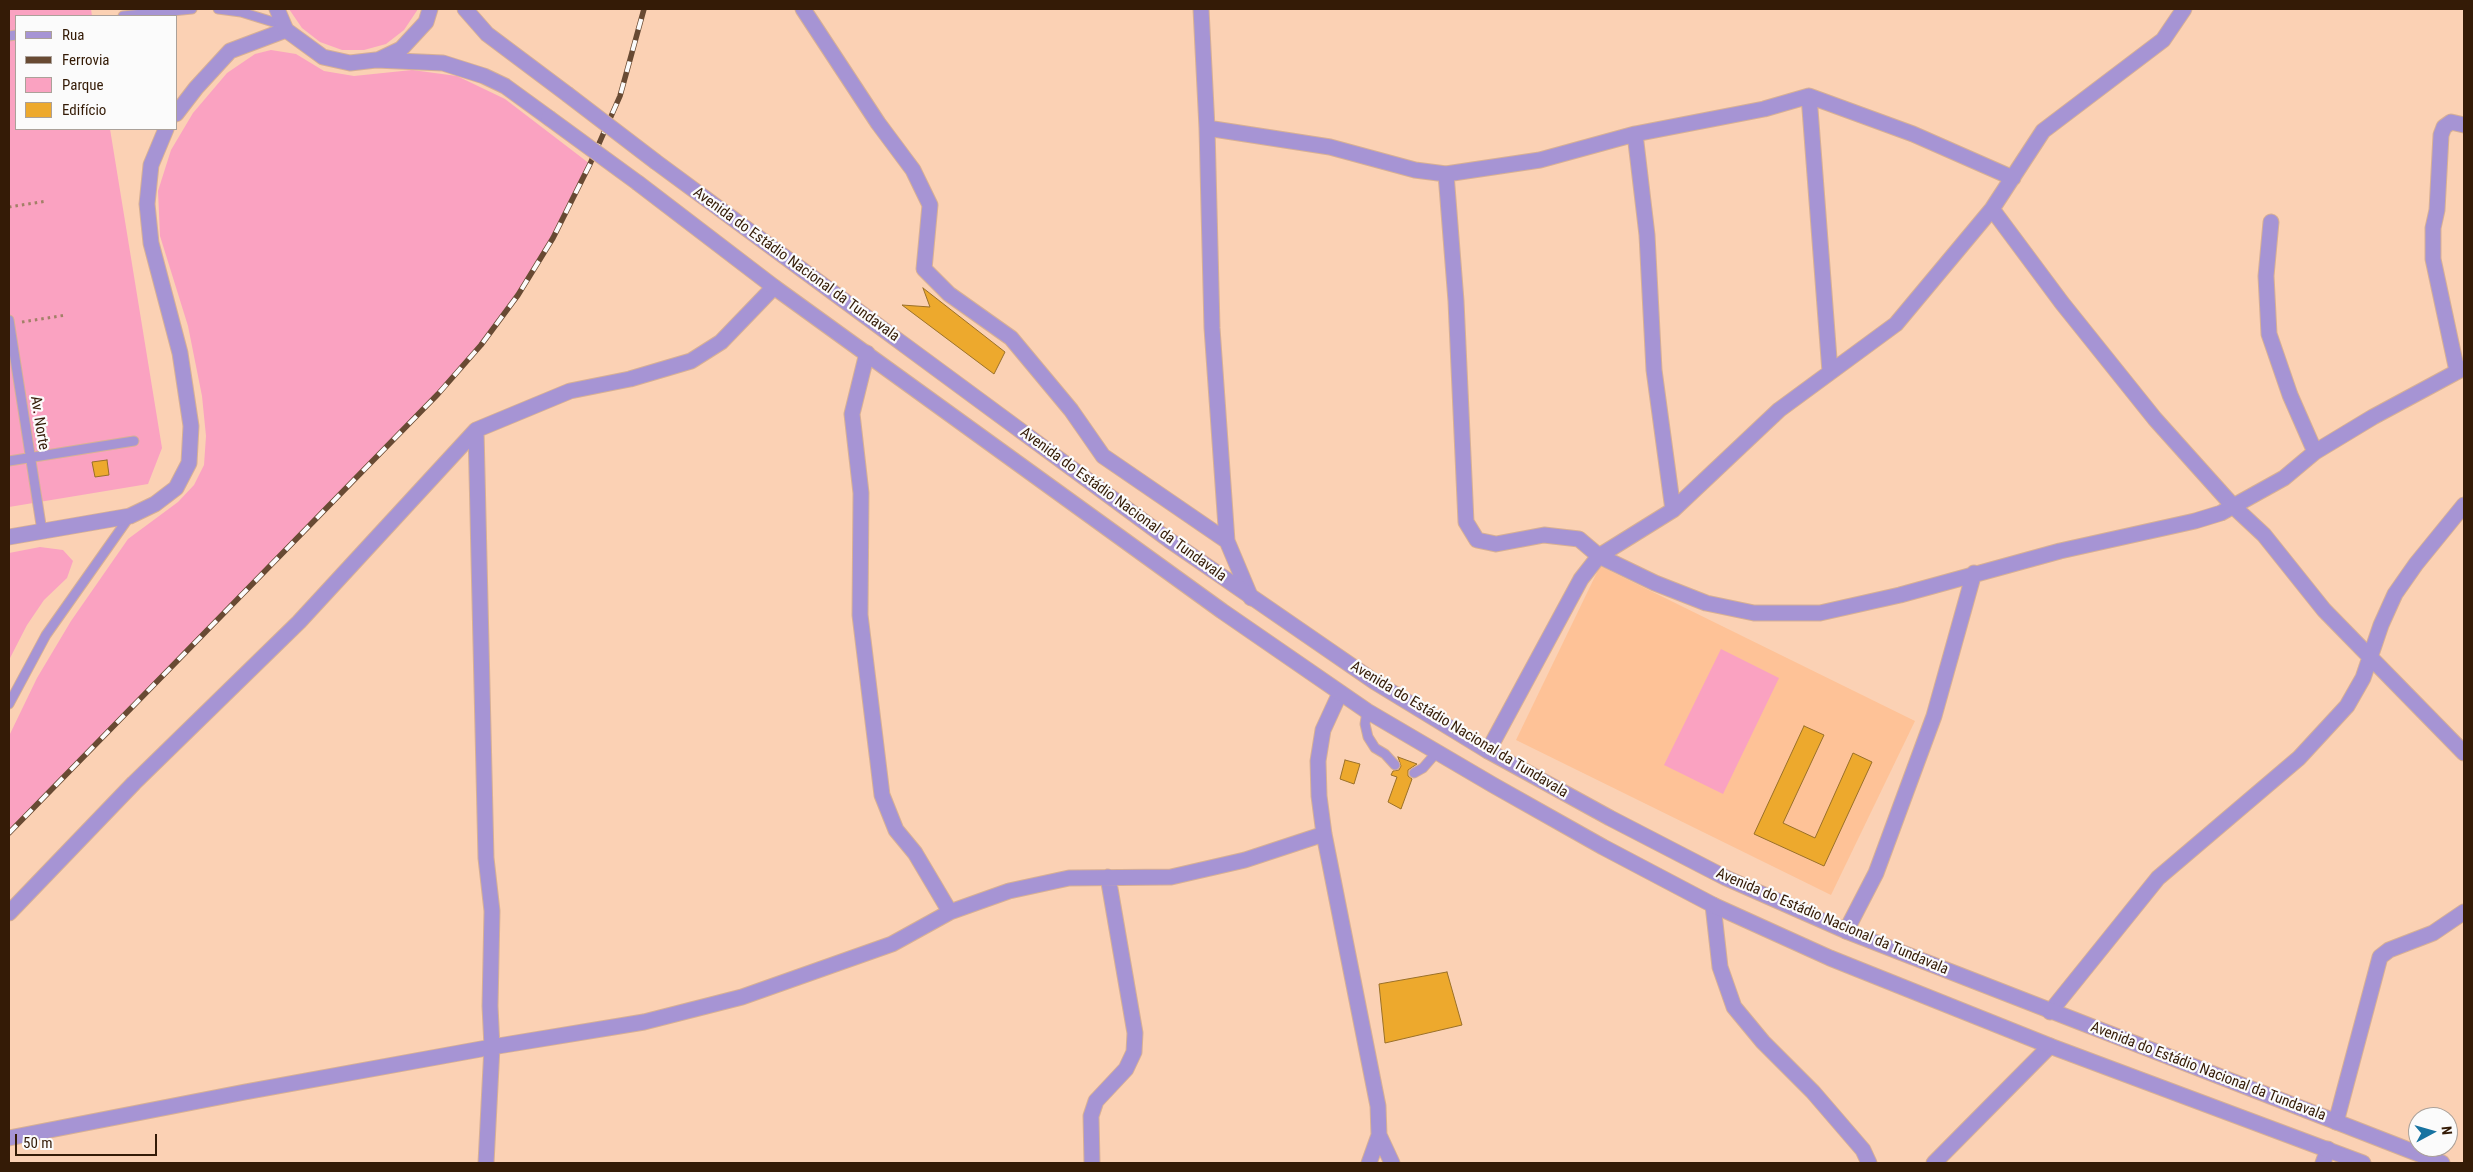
<!DOCTYPE html>
<meta charset="utf-8">
<style>
body{margin:0}
#map{position:relative;width:2473px;height:1172px;overflow:hidden;background:#fbd1b4;font-family:"Roboto Condensed",sans-serif}
canvas{display:block}
.frame{position:absolute;inset:0;border:10px solid #341b06;pointer-events:none}
.legend{position:absolute;left:15px;top:15px;width:162px;height:115px;box-sizing:border-box;background:#fbfbfb;border:1px solid #aba199;margin:0;padding:6px 9px;list-style:none;font-size:15px;color:#341b06}
.legend li{display:flex;align-items:center;gap:10px;height:25px}
.legend b{width:25px;border:1px solid #aba199}
.north{position:absolute;left:2408px;top:1107px;width:50px;height:50px;box-sizing:border-box;background:#fbfbfb;border:1px solid #aba199;border-radius:50%;rotate:84deg;font-size:14px;font-weight:700;line-height:20px;text-align:center;color:#341b06}
.north::after{content:'';display:block;margin:auto;width:18px;height:22px;background:#1773a1;clip-path:polygon(50% 0,100% 100%,50% 72%,0 100%)}
.scale{position:absolute;left:15px;top:1134px;width:142px;height:22px;box-sizing:border-box;border:2px solid #341b06;border-top:0;padding-left:6px;font-size:15px;line-height:18px;white-space:nowrap;color:#341b06;-webkit-text-stroke:4px #fbfbfb;paint-order:stroke}
</style>
<div id="map">
<canvas width="2473" height="1172"></canvas>
<div class="frame"></div>
<ul class="legend">
<li><b style="height:6px;background:#a694d4"></b>Rua</li>
<li><b style="height:6px;background:#684a33"></b>Ferrovia</li>
<li><b style="height:14px;background:#faa2c1"></b>Parque</li>
<li><b style="height:14px;background:#eda92d"></b>Edifício</li>
</ul>
<div class="north">N</div>
<div class="scale">50 m</div>
</div>
<script>
const c = document.querySelector('canvas').getContext('2d');
c.lineJoin = 'round';
function fillPath(path, color) {
  c.fillStyle = color;
  c.fill(path, 'evenodd');
}
function shape(rows) {
  const path = new Path2D();
  for (const r of rows) {
    path.moveTo(r[0], r[1]);
    for (let i = 2; i < r.length; i += 2) path.lineTo(r[i], r[i + 1]);
  }
  return path;
}
function stroke(path, color, width, dash) {
  c.strokeStyle = color;
  c.lineWidth = width;
  c.lineCap = dash ? 'butt' : 'round';
  c.setLineDash(dash || []);
  c.stroke(path);
}
function write(font, color, halo, rows, align = 'center') {
  c.font = font + ' "Roboto Condensed",sans-serif';
  c.lineWidth = 4.5;
  c.setLineDash([]);
  c.textBaseline = 'middle';
  c.strokeStyle = halo;
  c.fillStyle = color;
  for (const [text, x, y, turn = 0] of rows) {
    c.save();
    c.translate(x, y);
    c.rotate((+turn || 0) * Math.PI / 180);
    c.textAlign = isNaN(turn) ? turn : align;
    if (halo) c.strokeText(text, 0, 0);
    c.fillText(text, 0, 0);
    c.restore();
  }
}
fillPath(shape([
 [1600,566,1915,721,1831,895,1516,740]
]), '#fec297');
fillPath(shape([
 [9,9,91,9,92,16,16,16,16,129,110,129,162,448,148,484,9,507],
 [289,9,418,9,404,30,386,44,364,50,342,50,320,42,302,28],
 [271,50,296,54,324,71,354,76,412,70,457,76,505,99,590,164,553,238,518,295,481,345,438,394,9,833,9,736,37,678,71,621,128,539,178,502,194,485,204,465,206,436,202,396,188,326,160,236,158,191,171,150,193,113,227,73,255,54],
 [40,547,63,550,73,561,67,578,44,600,27,625,9,660,9,553],
 [1721,649,1779,678,1723,794,1664,765]
]), '#faa2c1');
const building = shape([
 [923,288,1005,352,994,374,902,305,930,307,923,288],
 [107,460,109,475,95,477,92,462,107,460],
 [1804,726,1824,735,1783,823,1815,838,1853,753,1872,762,1824,866,1754,834,1804,726],
 [1398,757,1417,764,1408,770,1408,776,1412,779,1401,809,1388,802,1397,777,1391,775,1393,771,1399,770,1401,766,1398,757],
 [1345,760,1360,764,1354,784,1340,779,1345,760],
 [1447,972,1462,1025,1385,1043,1379,984,1447,972]
]);
fillPath(building, '#eda92d');
stroke(building, '#9a7028', 1);
const service = shape([
 [218,9,241,12,283,25],
 [123,16,192,9],
 [9,36,16,35],
 [9,320,42,531],
 [9,461,134,441],
 [9,704,46,635,130,516],
 [1367,711,1365,724,1368,737,1375,748,1385,754,1395,765],
 [1414,773,1423,768,1437,752]
]);
const minor = shape([
 [803,9,878,123,913,170,930,205,924,269,949,294,1011,338,1071,410,1103,456,1227,541],
 [1201,9,1207,128,1212,328,1227,541,1251,598],
 [1809,96,1830,372],
 [176,114,196,88,230,51,286,30],
 [1207,128,1330,147,1415,170,1446,174,1540,160,1635,134,1764,109,1809,96,1913,134,2013,178],
 [1635,134,1647,235,1654,370,1673,510],
 [1446,174,1456,301,1466,522,1477,540,1496,544,1544,535,1579,539,1599,556,1655,583,1706,603,1754,613,1820,613,1900,595,2060,551,2195,521,2221,513,2284,478,2315,452,2373,417,2464,368],
 [1992,209,2062,303,2155,419,2234,507,2264,535,2324,610,2464,753],
 [2271,222,2266,276,2269,334,2290,395,2315,452],
 [867,353,852,414,861,493,860,615,882,795,896,830,915,853,950,912],
 [2457,371,2433,259,2433,228,2437,210,2441,135,2444,127,2451,122,2464,125],
 [476,430,486,858,492,911,490,1006,492,1047,486,1163],
 [9,537,130,516,155,504,176,488,189,463,191,426,180,353,151,243,147,204,151,165,166,129],
 [1340,693,1323,730,1318,761,1319,796,1324,834,1378,1106,1379,1135,1369,1163],
 [1488,751,1581,579,1599,556,1673,510,1779,410,1896,324,1992,209,2043,131,2163,40,2184,9],
 [1713,905,1720,967,1734,1007,1763,1042,1813,1092,1863,1150,1869,1163],
 [9,913,134,783,299,622,476,430,570,391,630,379,691,361,721,342,774,287],
 [1846,931,1876,873,1934,716,1974,573],
 [2050,1012,2158,878,2299,758,2347,706,2363,678,2381,625,2395,594,2416,564,2464,505],
 [2336,1122,2380,957,2389,950,2433,933,2464,912],
 [1379,1135,1392,1163],
 [9,1138,245,1092,492,1047,644,1022,742,997,892,944,950,912,1009,891,1069,878,1171,877,1245,860,1324,834],
 [1092,1163,1091,1116,1096,1101,1126,1069,1134,1052,1135,1033,1108,877],
 [1934,1163,2050,1046],
 [2323,1163,2328,1149]
]);
const tertiary = shape([
 [277,9,286,30,323,57,350,63,376,60,443,63,484,76,505,86,549,118],
 [465,9,487,34,567,94],
 [380,59,401,49,426,22,430,9],
 [656,162,1169,540,1375,682,1488,751,1610,818,1726,878,1846,931,2442,1163],
 [638,183,774,287,1222,611,1367,711,1493,785,1603,847,1713,905,1830,958,2050,1046,2363,1163]
]);
stroke(service, '#d7b095', 11);
stroke(minor, '#d7b095', 17);
stroke(tertiary, '#d7b095', 17);
stroke(shape([
 [9,207,47,201],
 [22,322,66,315]
]), '#a28067', 3, [2.5, 4]);
stroke(service, '#a694d4', 9);
stroke(minor, '#a694d4', 15);
stroke(tertiary, '#a694d4', 15);
const rail = shape([
 [9,833,438,394,481,345,518,295,553,238,590,164,620,96,644,9]
]);
stroke(rail, '#684a33', 5.5);
stroke(rail, '#fbfbfb', 4, [11]);
const tertiaryBridge = shape([
 [567,94,656,162],
 [549,118,638,183]
]);
stroke(tertiaryBridge, '#d7b095', 17, []);
stroke(tertiaryBridge, '#a694d4', 15);
write('15px', '#341b06', '#fbfbfb', [
 ["Avenida do Estádio Nacional da Tundavala",796,265,36],
 ["Av. Norte",39,423,81],
 ["Avenida do Estádio Nacional da Tundavala",1123,505,36],
 ["Avenida do Estádio Nacional da Tundavala",1459,730,31],
 ["Avenida do Estádio Nacional da Tundavala",1832,922,23],
 ["Avenida do Estádio Nacional da Tundavala",2208,1072,21]
]);
</script>
